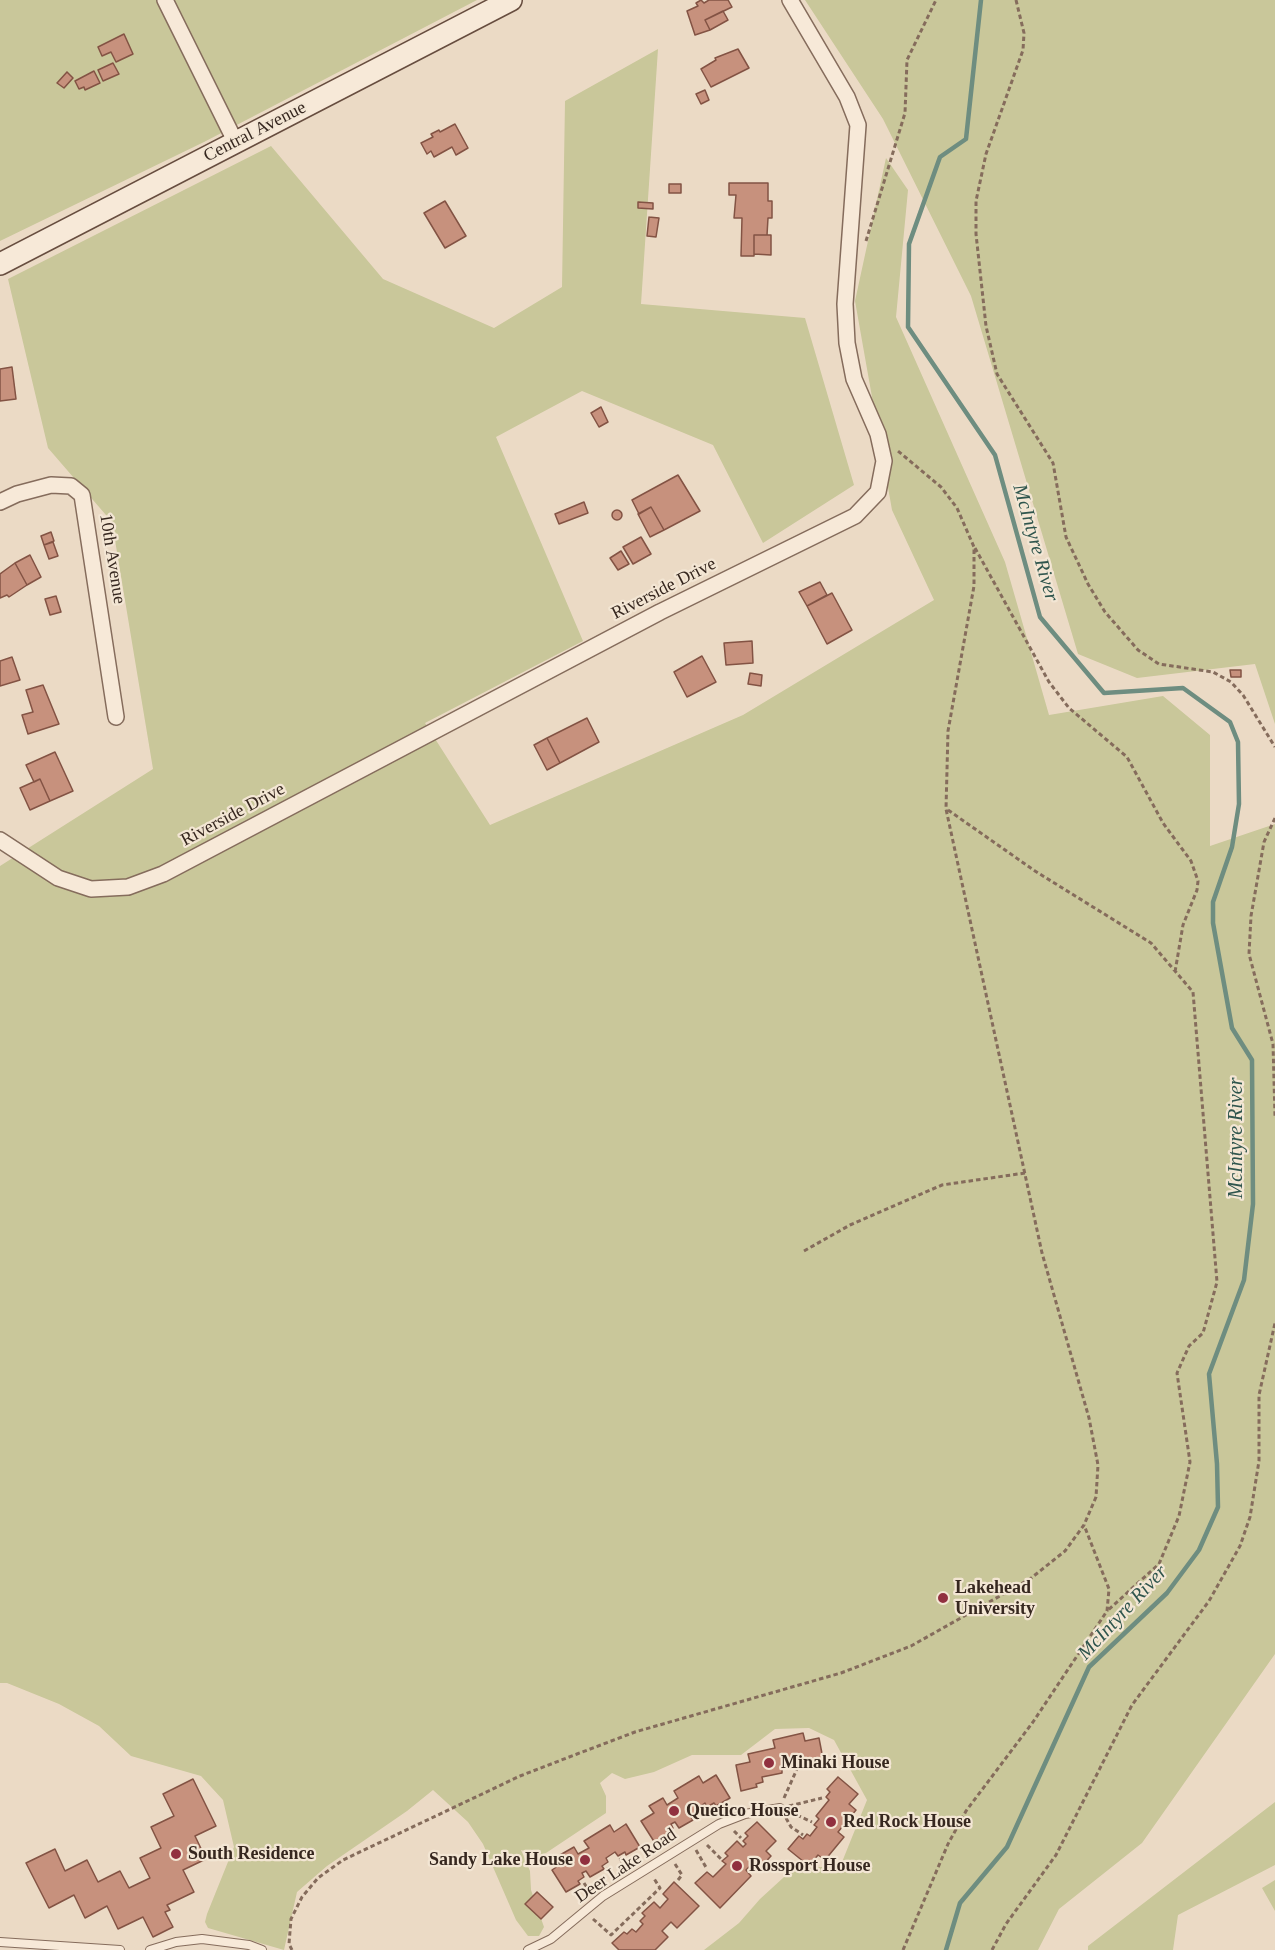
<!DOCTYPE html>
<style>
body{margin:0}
canvas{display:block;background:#ebdac5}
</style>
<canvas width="1275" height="1950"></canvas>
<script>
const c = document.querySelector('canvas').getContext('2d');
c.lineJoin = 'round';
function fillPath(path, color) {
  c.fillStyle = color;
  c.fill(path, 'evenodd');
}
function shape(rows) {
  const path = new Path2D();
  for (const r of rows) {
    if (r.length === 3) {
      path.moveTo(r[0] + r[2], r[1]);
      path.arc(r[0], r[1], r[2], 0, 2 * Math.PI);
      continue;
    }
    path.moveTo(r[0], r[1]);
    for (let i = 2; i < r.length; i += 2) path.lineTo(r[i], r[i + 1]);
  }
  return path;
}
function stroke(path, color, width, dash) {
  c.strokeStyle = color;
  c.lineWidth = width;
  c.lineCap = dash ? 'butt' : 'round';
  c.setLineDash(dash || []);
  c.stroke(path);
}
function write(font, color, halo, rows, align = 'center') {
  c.font = font + ' Georgia,serif';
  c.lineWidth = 4.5;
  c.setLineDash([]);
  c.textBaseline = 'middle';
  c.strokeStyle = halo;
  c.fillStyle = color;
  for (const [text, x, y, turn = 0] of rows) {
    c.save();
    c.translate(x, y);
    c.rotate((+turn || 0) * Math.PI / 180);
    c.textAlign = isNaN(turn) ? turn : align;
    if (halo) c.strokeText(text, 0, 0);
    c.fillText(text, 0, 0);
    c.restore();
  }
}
fillPath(shape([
 [0,0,477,0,204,142,0,241],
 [805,0,1275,0,1275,724,1255,664,1137,678,1078,654,971,296,883,119],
 [658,49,641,304,805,318,854,485,763,543,713,445,582,391,496,437,583,641,425,723,490,825,743,715,934,600,892,510,855,301,886,158,908,190,896,317,1005,562,1049,715,1163,696,1210,735,1210,846,1275,824,1275,1654,1142,1843,1059,1909,1038,1950,704,1950,739,1923,760,1899,795,1867,840,1867,867,1800,834,1740,809,1728,775,1729,741,1755,692,1755,654,1772,625,1779,612,1773,600,1783,606,1796,606,1813,546,1853,538,1855,521,1850,530,1871,531,1890,544,1927,539,1936,528,1936,516,1920,483,1844,468,1822,433,1790,407,1811,327,1866,297,1892,284,1950,208,1928,205,1922,207,1914,234,1847,223,1800,201,1776,131,1756,99,1726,59,1704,7,1683,0,1683,0,866,153,769,112,522,48,448,8,279,271,146,383,279,494,328,562,287,565,101],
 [1275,1802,1275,1865,1178,1915,1173,1950,1088,1950,1088,1946],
 [1275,1880,1275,1911,1262,1888]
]), '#c9c79a');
stroke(shape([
 [946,1950,960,1903,1007,1847,1089,1667,1167,1593,1199,1550,1218,1507,1217,1464,1209,1374,1244,1280,1253,1204,1252,1060,1232,1028,1213,923,1213,902,1232,847,1239,804,1238,742,1230,722,1183,688,1104,693,1040,617,995,455,908,327,909,244,940,157,966,139,981,0]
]), '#6e8d80', 4.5);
const building = shape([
 [701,0,704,3,709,0,728,0,732,7,705,20,710,30,695,35,687,11,698,6,696,3,701,0],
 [723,11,728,20,710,30,705,20,723,11],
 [124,34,133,54,116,62,111,52,102,56,98,47,124,34],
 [738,49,749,68,711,87,701,69,716,60,715,58,738,49],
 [113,63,119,74,103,81,98,70,113,63],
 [94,71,100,83,85,90,84,87,79,89,75,81,94,71],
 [67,72,73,78,64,88,57,83,67,72],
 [705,90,709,100,701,104,696,94,705,90],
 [455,124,468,148,456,155,452,147,434,157,431,151,427,154,421,143,433,137,431,134,439,130,440,132,455,124],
 [729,183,768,183,768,201,772,201,772,218,768,218,767,235,754,235,754,256,741,256,742,218,734,218,736,195,729,195,729,183],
 [669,184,681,184,681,193,669,193,669,184],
 [445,201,466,236,445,248,424,213,445,201],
 [638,202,653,203,653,209,638,208,638,202],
 [649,217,659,218,656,237,647,236,649,217],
 [754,235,771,235,771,255,754,254,754,235],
 [12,367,16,399,0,401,0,369,12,367],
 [601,407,608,422,599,427,591,413,601,407],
 [678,475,700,511,664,530,651,507,639,514,632,500,678,475],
 [584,502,588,513,559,524,555,514,584,502],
 [651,507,664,530,650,537,638,514,651,507],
 [617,515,5],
 [51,532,54,541,44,545,41,536,51,532],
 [641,537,651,554,633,564,623,547,641,537],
 [53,542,58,556,49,559,44,545,53,542],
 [621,551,629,564,618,570,610,558,621,551],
 [30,555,41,577,27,585,15,563,30,555],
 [15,563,27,585,9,597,7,595,0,598,0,574,15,563],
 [820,582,827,595,807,606,799,592,820,582],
 [832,593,852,630,827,644,807,606,832,593],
 [56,596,61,612,50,615,45,599,56,596],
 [752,641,753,663,726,665,724,643,752,641],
 [702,656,716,682,687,697,674,672,702,656],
 [12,657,20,680,0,686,0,661,12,657],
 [1230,670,1241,670,1241,677,1231,677,1230,670],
 [750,673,762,675,761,686,748,684,750,673],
 [43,685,59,724,28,734,22,715,33,712,26,690,43,685],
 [587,718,599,742,560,763,547,738,587,718],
 [547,738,560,763,547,770,534,745,547,738],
 [55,752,73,791,50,801,40,779,34,782,26,765,55,752],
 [40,779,50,801,30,810,20,788,40,779],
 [803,1733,805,1741,819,1738,824,1764,808,1767,808,1764,800,1765,799,1761,788,1764,789,1768,782,1769,782,1773,762,1777,763,1782,756,1784,757,1787,741,1791,736,1765,750,1762,748,1754,775,1748,773,1740,803,1733],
 [716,1775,730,1798,716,1806,714,1803,707,1807,705,1803,696,1809,698,1813,691,1817,693,1820,679,1828,675,1822,671,1824,673,1828,667,1831,669,1835,655,1843,641,1821,654,1813,649,1806,663,1798,667,1805,678,1798,674,1791,699,1776,703,1783,716,1775],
 [838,1777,858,1794,849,1804,856,1810,838,1832,844,1837,825,1860,818,1855,809,1866,788,1849,799,1836,803,1839,807,1834,810,1836,817,1827,814,1825,819,1819,816,1816,829,1800,826,1797,830,1792,827,1789,838,1777],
 [193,1779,216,1826,195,1836,206,1859,183,1870,194,1892,167,1905,170,1910,165,1912,173,1927,153,1937,143,1917,118,1929,107,1906,85,1918,74,1895,49,1908,26,1863,55,1849,65,1871,87,1860,98,1882,120,1871,129,1888,150,1878,140,1858,161,1848,151,1827,174,1816,163,1794,193,1779],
 [757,1822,776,1841,766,1851,771,1856,760,1868,754,1862,746,1870,751,1876,720,1908,695,1883,707,1872,713,1877,726,1864,722,1861,728,1856,725,1853,737,1841,743,1847,746,1844,743,1841,748,1836,745,1833,757,1822],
 [626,1824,640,1847,626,1855,625,1852,618,1856,615,1852,606,1858,608,1862,602,1866,604,1869,590,1877,586,1871,582,1873,584,1877,578,1881,580,1884,566,1892,552,1870,564,1862,560,1855,574,1847,578,1854,589,1848,584,1841,610,1825,614,1832,626,1824],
 [674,1882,699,1906,677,1928,671,1922,662,1931,668,1937,655,1950,619,1950,612,1943,624,1932,627,1934,632,1929,636,1932,643,1924,640,1921,645,1916,642,1913,654,1902,660,1908,668,1899,663,1894,674,1882],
 [537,1892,553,1907,541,1919,525,1904,537,1892]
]);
fillPath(building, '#c7917d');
stroke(building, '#835344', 1.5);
const lane = shape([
 [0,1942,120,1950],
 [150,1950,176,1942,202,1939,249,1945,262,1950],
 [528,1950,551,1939,603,1896,719,1824,745,1814,780,1808]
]);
const street = shape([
 [165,0,236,143],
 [0,502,17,494,51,485,71,486,82,495,116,717],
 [0,840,58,878,91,889,128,887,163,874,660,612,855,516,878,492,884,461,878,434,854,379,847,343,845,304,858,125,847,97,790,0]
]);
const secondary = shape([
 [0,264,511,0]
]);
stroke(lane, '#856c5c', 10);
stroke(street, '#856c5c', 18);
stroke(secondary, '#674d3f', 24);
stroke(shape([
 [1016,0,1024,33,1023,50,986,154,976,201,976,234,986,326,997,374,1053,463,1066,537,1088,584,1105,612,1138,650,1159,664,1213,672,1231,682,1243,695,1275,747],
 [866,241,905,113,907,60,936,0],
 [975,548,1049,682,1069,708,1127,757,1163,823,1191,861,1198,881,1197,890,1183,925,1175,972],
 [948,810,1035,871,1151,943,1193,992,1217,1282,1203,1333,1189,1346,1177,1373,1190,1462,1179,1516,1159,1564,1107,1611],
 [1275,818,1264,842,1251,916,1249,954,1273,1044,1275,1116],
 [804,1251,850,1225,942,1185,1025,1173],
 [784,1798,797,1769],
 [789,1806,822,1798],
 [790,1812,812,1822],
 [786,1818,791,1827,803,1835],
 [734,1831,741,1838],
 [707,1845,721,1859],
 [696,1850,707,1869],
 [620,1858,626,1870],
 [675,1864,682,1875,678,1880],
 [608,1867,612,1876],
 [584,1883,591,1894],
 [593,1919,611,1935,660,1888,653,1877],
 [292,1950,289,1944,291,1919,302,1897,318,1878,343,1860,520,1776,577,1754,635,1732,841,1673,911,1646,1030,1579,1065,1551,1084,1525,1096,1497,1098,1465,1089,1418,1042,1253,946,809,948,731,974,586,974,547,957,508,941,487,898,451],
 [903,1950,948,1844,966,1811,1033,1722,1107,1611,1109,1589,1084,1525],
 [992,1950,1006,1924,1056,1855,1132,1705,1209,1601,1240,1546,1250,1517,1259,1461,1259,1395,1275,1323]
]), '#856c5c', 3, [4.5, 3]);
stroke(lane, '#f7e9d8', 8);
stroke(street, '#f7e9d8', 15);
stroke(secondary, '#f7e9d8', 21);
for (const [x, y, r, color] of [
 [943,1598,6,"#91303f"],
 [769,1763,6,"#91303f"],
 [674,1811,6,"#91303f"],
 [831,1822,6,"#91303f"],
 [176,1854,6,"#91303f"],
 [585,1860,6,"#91303f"],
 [737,1866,6,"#91303f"]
]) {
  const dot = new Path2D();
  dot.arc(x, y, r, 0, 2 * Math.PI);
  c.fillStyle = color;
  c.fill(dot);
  stroke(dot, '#f3e6d4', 2);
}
write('18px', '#36271f', '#f3e6d4', [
 ["Central Avenue",255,132,-27],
 ["10th Avenue",112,559,81],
 ["Riverside Drive",664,589,-27],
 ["Riverside Drive",233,815,-28],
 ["Deer Lake Road",626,1866,-34]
]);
write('bold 18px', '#36271f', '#f3e6d4', [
 ["Lakehead",955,1588],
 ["University",955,1609],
 ["Minaki House",781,1763],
 ["Quetico House",686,1811],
 ["Red Rock House",843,1822],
 ["South Residence",188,1854],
 ["Sandy Lake House",573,1860,"right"],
 ["Rossport House",749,1866]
], 'left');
write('italic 20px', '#2f554d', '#f3e6d4', [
 ["McIntyre River",1035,543,74],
 ["McIntyre River",1237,1138,-90],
 ["McIntyre River",1123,1613,-47]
]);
</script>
